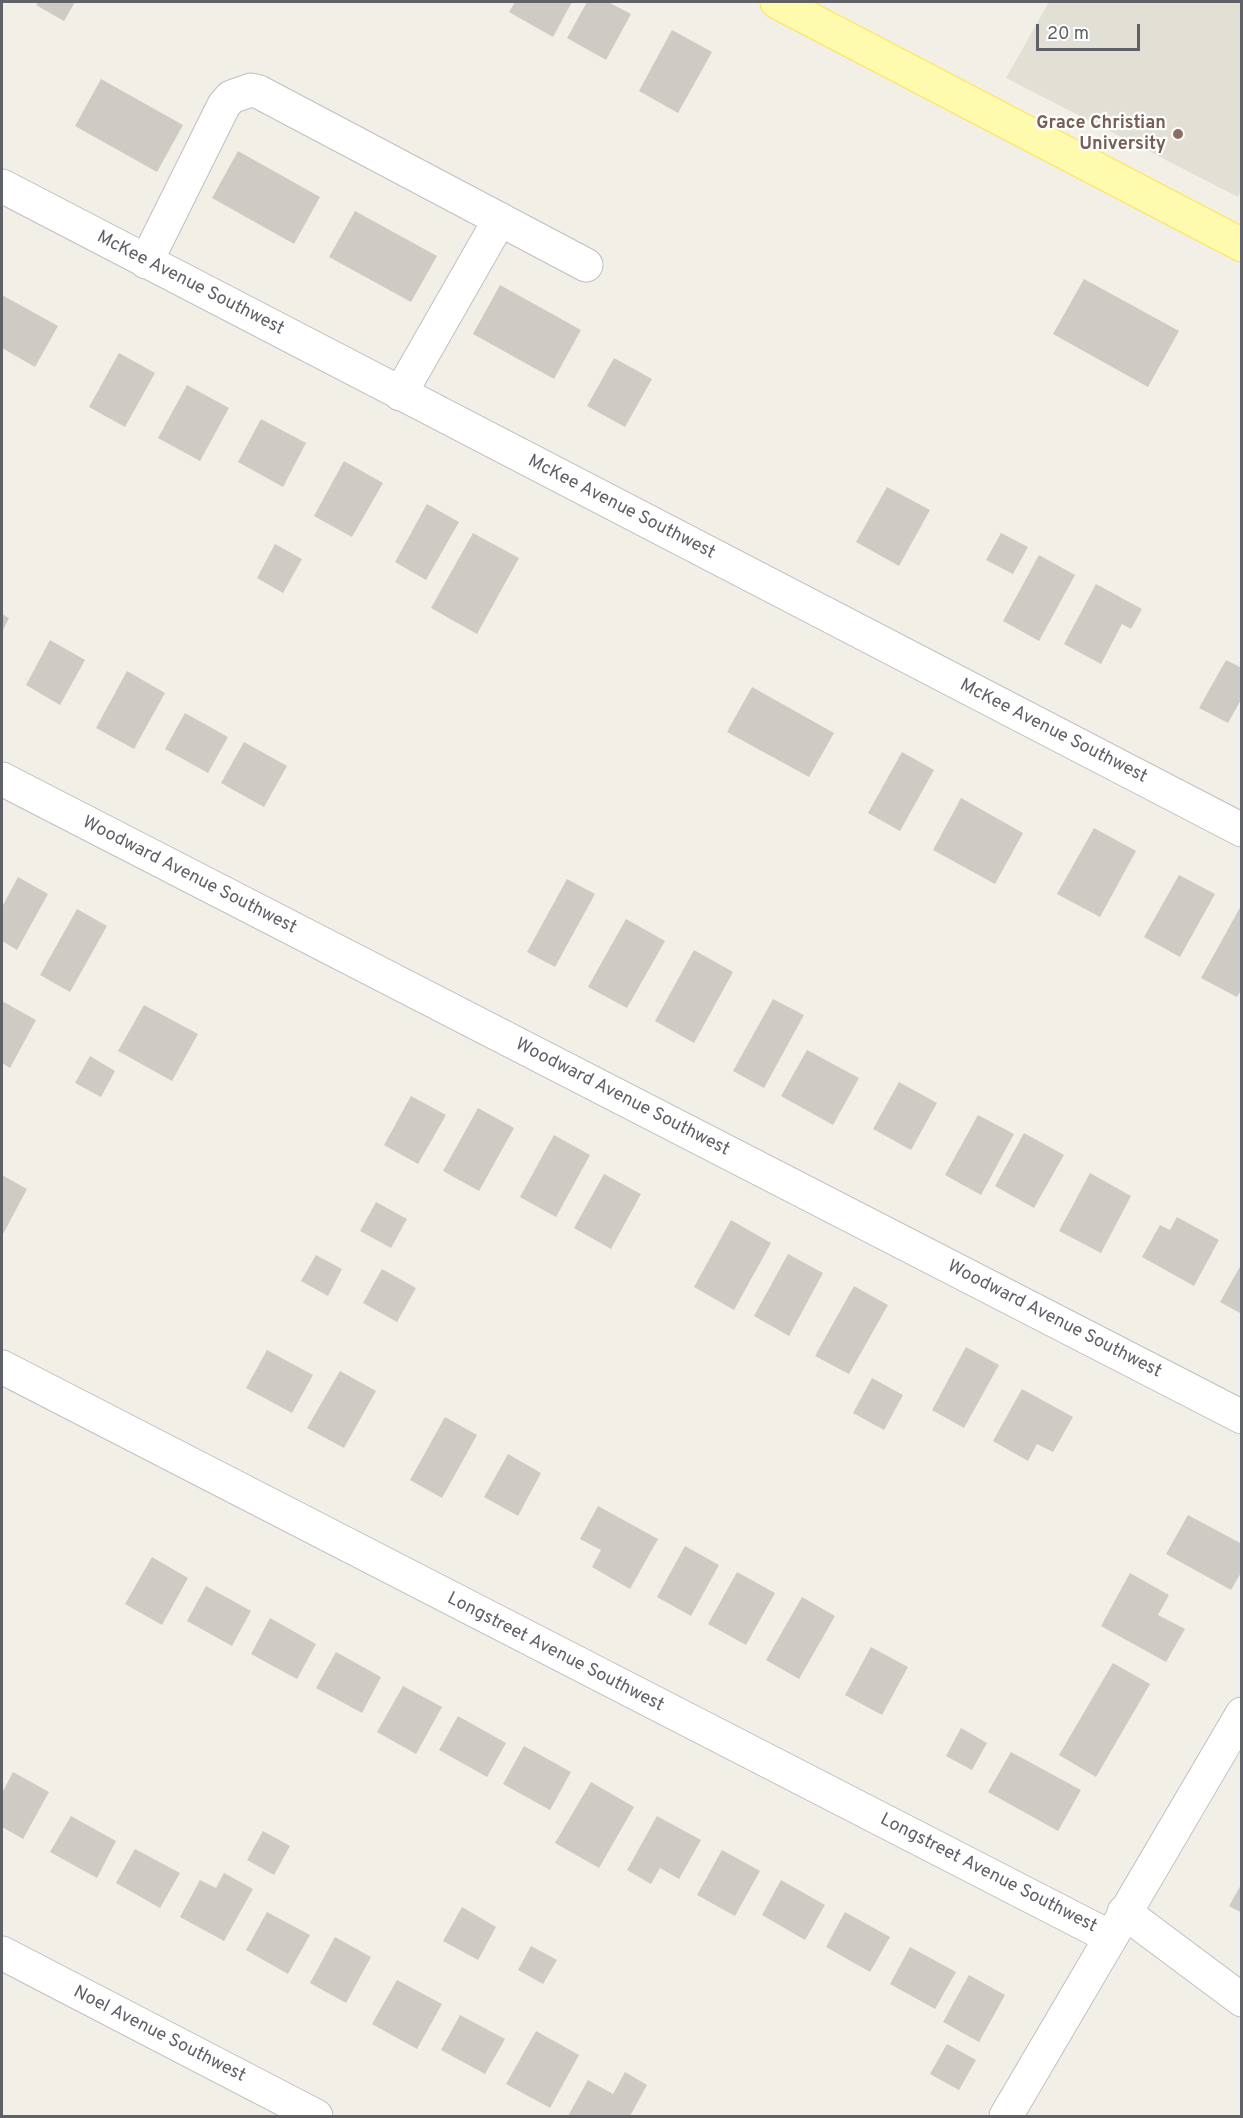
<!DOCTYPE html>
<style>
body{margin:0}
#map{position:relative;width:1243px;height:2118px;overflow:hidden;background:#f2f0e6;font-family:Overpass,sans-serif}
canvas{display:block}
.frame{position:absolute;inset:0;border:3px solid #5e6168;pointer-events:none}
.scale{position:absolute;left:1036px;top:24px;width:104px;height:27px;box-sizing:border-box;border:3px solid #5e6168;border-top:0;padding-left:8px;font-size:18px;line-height:21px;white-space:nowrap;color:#5e6168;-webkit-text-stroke:4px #fff;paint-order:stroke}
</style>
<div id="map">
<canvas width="1243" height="2118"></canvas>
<div class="frame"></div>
<div class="scale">20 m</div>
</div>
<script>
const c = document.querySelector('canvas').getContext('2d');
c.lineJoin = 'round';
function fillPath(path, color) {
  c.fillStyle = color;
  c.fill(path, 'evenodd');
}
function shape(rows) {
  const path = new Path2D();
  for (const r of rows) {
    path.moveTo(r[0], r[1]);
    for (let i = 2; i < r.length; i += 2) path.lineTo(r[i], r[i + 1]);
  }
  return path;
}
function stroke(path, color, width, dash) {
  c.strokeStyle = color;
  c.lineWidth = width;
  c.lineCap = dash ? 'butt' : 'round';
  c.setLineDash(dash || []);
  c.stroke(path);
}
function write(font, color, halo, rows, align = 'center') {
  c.font = font + ' Overpass,sans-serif';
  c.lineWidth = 4.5;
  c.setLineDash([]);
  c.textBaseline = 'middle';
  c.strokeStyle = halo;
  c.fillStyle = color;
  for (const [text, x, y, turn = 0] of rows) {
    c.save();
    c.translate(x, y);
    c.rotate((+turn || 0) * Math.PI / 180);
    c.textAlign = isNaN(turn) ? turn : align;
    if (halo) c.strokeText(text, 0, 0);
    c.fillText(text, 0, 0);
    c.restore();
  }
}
fillPath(shape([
 [1049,2,1241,2,1242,190,1238,197,1006,78]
]), '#e2e0d5');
fillPath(shape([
 [38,2,75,2,64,21,36,5],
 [515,2,572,2,553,37,509,12],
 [587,2,608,2,631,14,606,60,567,38],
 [672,30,712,52,678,113,639,91],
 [101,79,183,125,157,172,75,126],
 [238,151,320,197,294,244,212,198],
 [355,211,437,256,411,302,329,257],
 [1084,279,1179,331,1148,387,1053,334],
 [500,285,581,330,554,379,473,334],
 [2,295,58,326,35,367,2,348],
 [119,353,155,373,125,427,89,407],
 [614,358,652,379,625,427,587,406],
 [187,385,229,408,200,461,158,438],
 [261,419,306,443,283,487,238,462],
 [344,461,383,483,352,537,314,516],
 [887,487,930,510,899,566,856,542],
 [427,504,459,522,426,580,395,562],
 [473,533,519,558,477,634,431,608],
 [1001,533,1028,547,1013,574,986,560],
 [275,544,302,559,283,593,257,578],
 [1039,555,1075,575,1039,641,1003,621],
 [1096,584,1142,609,1131,629,1122,624,1101,664,1064,644],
 [2,614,9,618,2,632],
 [50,640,85,660,60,705,26,685],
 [1226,660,1242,668,1242,698,1228,723,1199,708],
 [127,671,165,693,134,749,96,728],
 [752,687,834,733,809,777,727,732],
 [185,713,228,737,208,773,165,749],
 [244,742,287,766,264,807,221,783],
 [902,752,934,770,900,831,868,813],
 [961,798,1023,833,995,884,933,850],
 [1094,828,1136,851,1100,917,1057,894],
 [1179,875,1215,894,1180,957,1144,937],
 [18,877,48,894,17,950,2,941,2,907],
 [567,879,595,894,555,967,527,952],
 [1242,904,1242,989,1237,997,1201,978],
 [77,909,107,926,70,992,40,975],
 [626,919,665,941,627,1008,588,987],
 [694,950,733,972,694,1043,655,1021],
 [773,999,804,1015,764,1088,733,1071],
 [2,1001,36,1020,10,1068,2,1063],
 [144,1005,198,1034,172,1081,118,1051],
 [807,1050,859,1078,833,1125,781,1096],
 [90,1056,115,1071,101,1097,75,1083],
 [899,1082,937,1103,911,1150,873,1129],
 [411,1096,446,1115,418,1164,384,1145],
 [478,1108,514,1128,479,1191,443,1171],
 [978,1115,1014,1134,981,1195,945,1175],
 [1024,1133,1064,1155,1034,1208,995,1186],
 [554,1135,590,1155,556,1217,520,1197],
 [1090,1173,1131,1196,1101,1253,1059,1231],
 [604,1174,641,1194,611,1249,574,1228],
 [2,1175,27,1189,2,1236],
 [376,1202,407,1219,391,1248,360,1231],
 [1177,1217,1219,1240,1194,1286,1142,1257,1160,1225,1170,1230],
 [731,1220,771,1243,734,1310,694,1287],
 [788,1254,823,1273,789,1336,754,1316],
 [316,1255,342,1269,328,1296,301,1281],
 [1242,1263,1242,1314,1220,1302],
 [382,1269,416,1288,397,1322,363,1303],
 [854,1286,888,1305,849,1374,815,1356],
 [966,1347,999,1365,964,1428,932,1410],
 [267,1350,313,1375,292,1413,246,1388],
 [340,1371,376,1391,344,1448,307,1428],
 [872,1378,903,1395,884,1430,853,1413],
 [1022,1389,1073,1417,1053,1452,1037,1444,1028,1461,993,1441],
 [445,1417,477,1435,442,1498,410,1480],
 [508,1454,541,1473,518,1516,484,1497],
 [598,1506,658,1539,630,1589,592,1567,601,1550,580,1539],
 [1188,1515,1242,1544,1242,1571,1231,1590,1166,1554],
 [685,1546,719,1565,691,1616,657,1597],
 [152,1557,188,1578,162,1625,125,1604],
 [737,1572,775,1593,746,1645,708,1624],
 [1130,1573,1169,1595,1158,1615,1185,1629,1166,1662,1101,1626],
 [206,1586,251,1611,232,1646,187,1621],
 [802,1597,835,1616,799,1679,766,1660],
 [270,1618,316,1644,297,1679,251,1654],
 [871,1647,908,1667,882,1715,845,1695],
 [336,1652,381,1677,362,1713,316,1688],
 [1113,1663,1150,1684,1096,1777,1059,1755],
 [403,1686,442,1707,416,1754,377,1732],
 [458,1716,506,1743,487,1777,439,1750],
 [961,1728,987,1743,972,1770,946,1756],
 [524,1746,571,1772,550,1810,503,1784],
 [1011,1752,1081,1790,1058,1831,988,1792],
 [13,1772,49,1792,23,1839,2,1827,2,1793],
 [591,1782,634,1807,599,1868,555,1843],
 [71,1816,116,1841,97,1878,50,1852],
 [657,1816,701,1840,679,1879,660,1868,651,1884,627,1870],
 [263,1831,290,1846,274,1875,247,1860],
 [135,1849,180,1873,160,1908,116,1883],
 [722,1850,760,1871,735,1916,697,1895],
 [224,1873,253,1889,224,1941,180,1917,200,1880,216,1888],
 [781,1880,825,1905,805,1940,762,1915],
 [1242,1883,1242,1913,1229,1906],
 [462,1907,496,1927,478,1960,443,1941],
 [267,1912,310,1935,288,1974,246,1950],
 [845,1912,890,1937,870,1972,826,1947],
 [335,1937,371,1957,346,2003,310,1983],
 [531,1946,557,1960,543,1984,518,1970],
 [910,1947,956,1972,935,2009,890,1984],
 [969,1975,1005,1995,979,2042,943,2022],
 [397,1980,442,2004,417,2049,372,2024],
 [460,2015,505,2039,485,2074,441,2050],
 [536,2031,579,2055,550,2108,506,2084],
 [947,2044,976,2060,959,2090,930,2074],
 [625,2072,647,2085,630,2116,568,2116,588,2080,613,2094]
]), '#cdcbc3');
const minor = shape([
 [2,186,1242,830],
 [146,262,224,105,231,97,251,90,259,92,586,265],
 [400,394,500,219],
 [2,779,1242,1417],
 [2,1367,1110,1937],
 [1124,1912,1242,2000],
 [2,1953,316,2116],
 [1006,2116,1242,1714]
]);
const major = shape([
 [777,2,1242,245]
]);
stroke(minor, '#bebfc6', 35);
stroke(major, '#ffe352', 35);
stroke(minor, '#fff', 33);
stroke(major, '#fffbae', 33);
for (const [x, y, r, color] of [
 [1178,134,6,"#8d6e63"]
]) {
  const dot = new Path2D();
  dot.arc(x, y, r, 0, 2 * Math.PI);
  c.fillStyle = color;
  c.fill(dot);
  stroke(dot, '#fff', 2);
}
write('bold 18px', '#785e54', '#fff', [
 ["Grace Christian",1166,124],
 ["University",1166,145]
], 'right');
write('18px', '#5e6168', '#fff', [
 ["McKee Avenue Southwest",190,284,27],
 ["McKee Avenue Southwest",621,508,27],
 ["McKee Avenue Southwest",1053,732,27],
 ["Woodward Avenue Southwest",189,876,27],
 ["Woodward Avenue Southwest",622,1098,27],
 ["Woodward Avenue Southwest",1054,1320,27],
 ["Longstreet Avenue Southwest",555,1653,27],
 ["Longstreet Avenue Southwest",988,1874,27],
 ["Noel Avenue Southwest",159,2035,27]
]);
</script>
